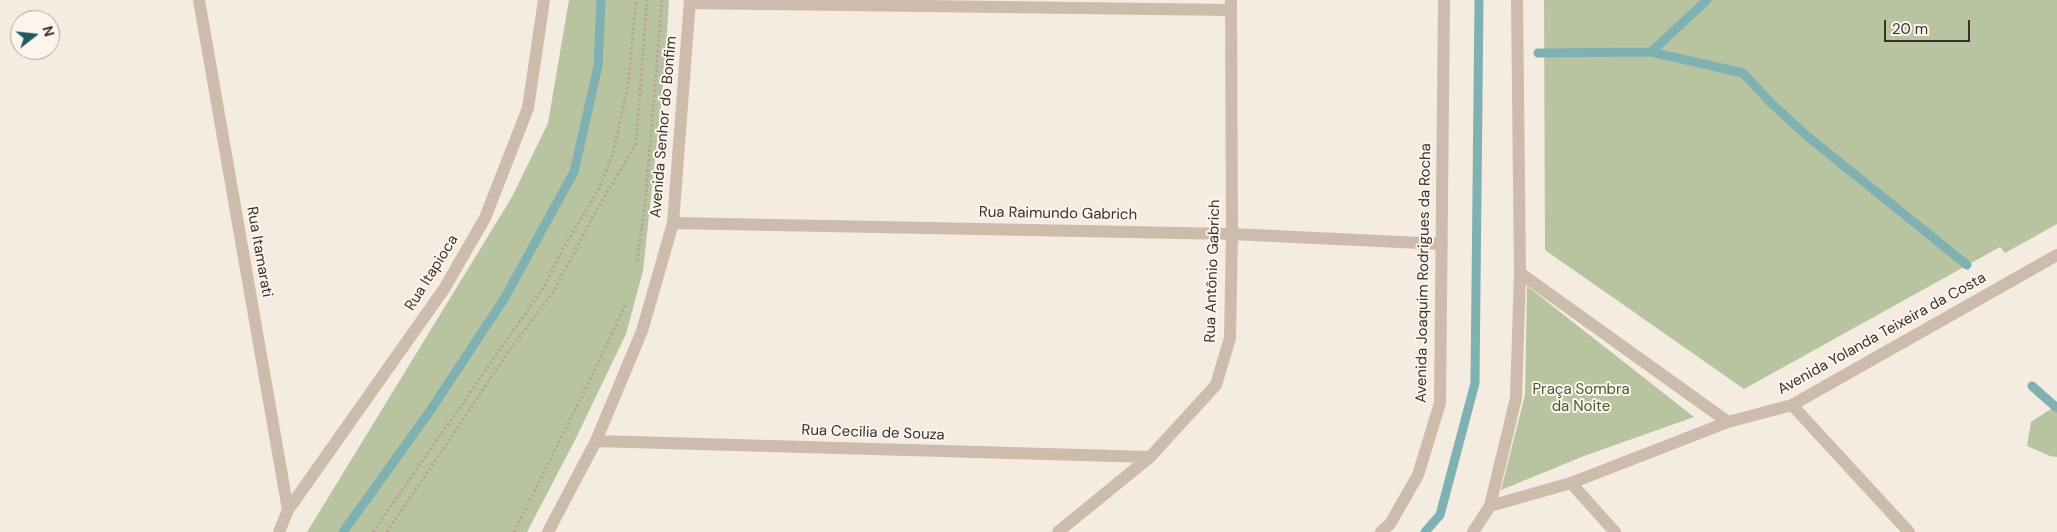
<!DOCTYPE html>
<meta charset="utf-8">
<style>
body{margin:0}
#map{position:relative;width:2057px;height:532px;overflow:hidden;background:#f4ebe1;font-family:"DM Sans",sans-serif}
canvas{display:block}
.north{position:absolute;left:10px;top:10px;width:50px;height:50px;box-sizing:border-box;background:#fbf5ee;border:1px solid #aea6a0;border-radius:50%;rotate:74deg;font-size:14px;font-weight:700;line-height:20px;text-align:center;color:#3b302b}
.north::after{content:'';display:block;margin:auto;width:18px;height:22px;background:#1f5a5e;clip-path:polygon(50% 0,100% 100%,50% 72%,0 100%)}
.scale{position:absolute;left:1884px;top:20px;width:86px;height:22px;box-sizing:border-box;border:2px solid #3b302b;border-top:0;padding-left:6px;font-size:15px;line-height:18px;white-space:nowrap;color:#3b302b;-webkit-text-stroke:4px #fbf5ee;paint-order:stroke}
</style>
<div id="map">
<canvas width="2057" height="532"></canvas>
<div class="north">N</div>
<div class="scale">20 m</div>
</div>
<script>
const c = document.querySelector('canvas').getContext('2d');
c.lineJoin = 'round';
function fillPath(path, color) {
  c.fillStyle = color;
  c.fill(path, 'evenodd');
}
function shape(rows) {
  const path = new Path2D();
  for (const r of rows) {
    path.moveTo(r[0], r[1]);
    for (let i = 2; i < r.length; i += 2) path.lineTo(r[i], r[i + 1]);
  }
  return path;
}
function stroke(path, color, width, dash) {
  c.strokeStyle = color;
  c.lineWidth = width;
  c.lineCap = dash ? 'butt' : 'round';
  c.setLineDash(dash || []);
  c.stroke(path);
}
function write(font, color, halo, rows, align = 'center') {
  c.font = font + ' "DM Sans",sans-serif';
  c.lineWidth = 4;
  c.setLineDash([]);
  c.textBaseline = 'middle';
  c.strokeStyle = halo;
  c.fillStyle = color;
  for (const [text, x, y, turn = 0] of rows) {
    c.save();
    c.translate(x, y);
    c.rotate((+turn || 0) * Math.PI / 180);
    c.textAlign = isNaN(turn) ? turn : align;
    if (halo) c.strokeText(text, 0, 0);
    c.fillText(text, 0, 0);
    c.restore();
  }
}
fillPath(shape([
 [569,0,669,0,665,67,643,271,626,334,576,438,527,532,307,532,512,197,548,123],
 [1544,0,2057,0,2057,224,2005,253,2000,247,1744,389,1545,250],
 [1527,286,1694,417,1584,456,1501,490,1525,395],
 [2057,405,2057,457,2050,456,2027,446,2031,422]
]), '#b8c4a0');
stroke(shape([
 [1651,52,1707,0],
 [1538,53,1651,52,1743,73,1771,103,1807,136,1967,265],
 [2032,386,2057,408],
 [343,532,428,414,504,299,574,172,598,66,601,0],
 [1425,532,1440,515,1475,383,1479,0]
]), '#7fb0b2', 9);
stroke(shape([
 [637,261,645,205,662,0],
 [373,532,545,285,565,245,599,189,613,153,628,85,636,0],
 [387,532,507,354,554,291,592,218,636,144,647,0],
 [514,532,588,384,626,304]
]), '#b9a596', 3, [2.5, 2.5]);
stroke(shape([
 [199,0,288,510],
 [690,3,1231,10],
 [673,223,1232,234,1442,244],
 [1520,273,1728,422],
 [1792,405,1909,532],
 [596,441,1150,457],
 [1571,483,1615,532],
 [1490,506,1571,483,1728,422,1792,405,2057,255],
 [279,532,288,510,444,289,485,218,528,108,544,0],
 [548,532,596,441,642,331,673,223,690,0],
 [1058,532,1150,457,1216,385,1230,338,1232,234,1231,0],
 [1381,532,1390,524,1418,475,1440,403,1444,0],
 [1473,532,1490,506,1516,398,1520,273,1517,0]
]), '#cdbbac', 12);
write('15px', '#3b302b', '#fbf5ee', [
 ["Avenida Senhor do Bonfim",664,127,-85],
 ["Rua Raimundo Gabrich",1058,214,1],
 ["Rua Itamarati",259,252,80],
 ["Rua Antônio Gabrich",1213,271,-88],
 ["Rua Itapioca",432,273,-58],
 ["Avenida Joaquim Rodrigues da Rocha",1424,273,-89],
 ["Avenida Yolanda Teixeira da Costa",1882,334,-29],
 ["Rua Cecilia de Souza",873,433,2]
]);
write('15px', '#4a5a2e', '#fbf5ee', [
 ["Praça Sombra",1581,390],
 ["da Noite",1581,407]
]);
</script>
